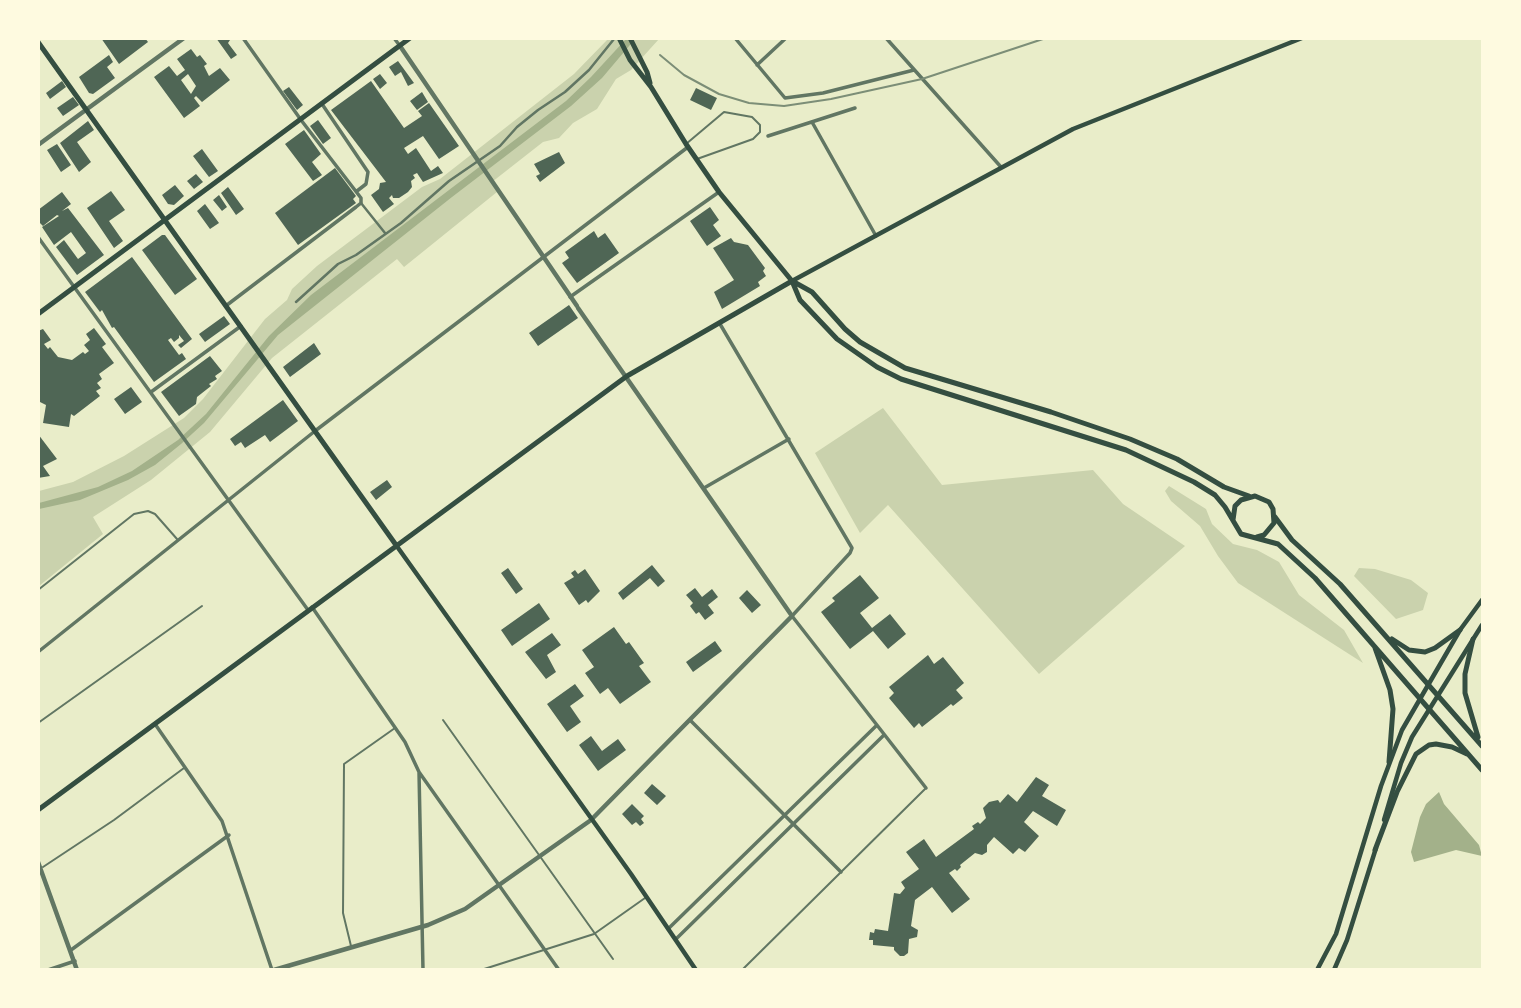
<!DOCTYPE html>
<style>
body{margin:0}
#map{position:relative;width:1521px;height:1008px;overflow:hidden;background:#e9edc9;font-family:Arial,sans-serif}
canvas{display:block}
.frame{position:absolute;inset:0;border:40px solid #fefae0;pointer-events:none}
</style>
<div id="map">
<canvas width="1521" height="1008"></canvas>
<div class="frame"></div>
</div>
<script>
const c = document.querySelector('canvas').getContext('2d');
c.lineJoin = 'round';
function fillPath(path, color) {
  c.fillStyle = color;
  c.fill(path, 'evenodd');
}
function shape(rows) {
  const path = new Path2D();
  for (const r of rows) {
    path.moveTo(r[0], r[1]);
    for (let i = 2; i < r.length; i += 2) path.lineTo(r[i], r[i + 1]);
  }
  return path;
}
function stroke(path, color, width, dash) {
  c.strokeStyle = color;
  c.lineWidth = width;
  c.lineCap = dash ? 'butt' : 'round';
  c.setLineDash(dash || []);
  c.stroke(path);
}
fillPath(shape([
 [608,39,659,39,631,70,616,79,597,109,573,123,559,138,543,142,492,182,497,192,404,267,397,259,272,358,210,432,151,480,93,517,103,534,39,586,39,491,73,482,124,456,184,418,203,399,265,319,287,300,292,289,317,266,422,187,440,179,574,74],
 [883,408,942,485,1093,470,1123,504,1185,546,1039,674,888,505,860,533,815,453],
 [1169,486,1206,509,1212,524,1233,544,1257,550,1279,562,1299,595,1344,630,1363,663,1238,583,1218,556,1200,526,1171,501,1165,491],
 [1359,568,1375,569,1411,580,1428,593,1423,610,1396,619,1354,576]
]), '#cad2ad');
fillPath(shape([
 [626,39,635,39,602,78,571,106,452,197,278,335,204,423,181,444,155,465,128,480,80,500,39,509,39,503,98,487,132,471,178,440,206,414,269,336,311,295,566,101,591,77],
 [1439,792,1444,804,1479,845,1482,856,1456,850,1414,862,1411,852,1420,817,1426,804]
]), '#a3b18a');
fillPath(shape([
 [101,38,145,38,148,42,119,64],
 [216,38,229,38,230,40,228,43,237,55,231,59],
 [191,49,197,57,200,55,207,64,204,66,209,76,220,68,230,80,202,102,196,96,194,98,200,106,184,118,154,77,169,66,177,76,185,70,177,59],
 [188,74,196,86,191,94,181,80],
 [109,55,113,62,107,67,115,78,93,94,89,93,79,77],
 [398,61,414,83,408,86,401,72,395,76,389,67],
 [380,74,387,83,380,89,373,79],
 [62,81,66,87,50,99,46,93],
 [371,81,404,128,422,116,418,111,429,103,459,146,439,159,423,136,404,148,408,154,416,148,431,171,438,166,443,173,423,182,417,173,413,175,415,178,411,181,412,187,408,192,399,198,393,198,392,195,389,198,394,204,383,212,371,195,379,189,380,183,386,182,331,110],
 [289,87,303,105,297,110,283,91],
 [696,88,717,98,711,110,690,100],
 [422,92,428,102,417,110,410,101],
 [73,97,79,105,63,116,57,108],
 [318,120,331,138,323,144,310,126],
 [88,121,94,130,77,142,91,162,79,172,60,143],
 [304,130,321,154,312,162,322,175,313,181,285,144],
 [57,144,71,165,61,172,47,150],
 [202,149,218,171,209,177,193,156],
 [559,152,565,163,540,182,536,176,540,174,534,164],
 [335,168,356,196,353,199,356,203,298,245,275,213],
 [196,174,203,182,194,189,187,181],
 [175,185,184,196,174,205,168,204,162,195],
 [228,187,244,209,236,215,221,193],
 [111,191,125,210,109,221,123,241,114,248,87,208],
 [62,192,71,204,62,211,68,208,104,255,77,275,56,247,64,240,78,259,86,253,71,232,54,245,42,227,59,216,57,215,43,226,38,221,38,210],
 [219,195,227,207,222,211,213,200],
 [205,204,219,223,210,229,197,211],
 [710,207,719,220,713,225,721,236,707,246,690,221],
 [594,231,598,238,605,233,619,253,577,283,562,263,569,258,565,252],
 [162,235,165,235,197,279,175,295,142,250],
 [731,238,734,242,748,245,765,268,763,271,766,276,758,282,760,286,722,309,714,292,734,280,713,248],
 [132,257,192,339,181,348,178,345,184,341,179,335,179,338,174,342,171,338,168,340,179,355,182,353,186,359,154,382,114,327,112,328,102,310,100,312,85,292],
 [569,305,578,318,538,346,529,333],
 [224,316,230,324,205,342,199,334],
 [94,328,106,344,102,347,114,363,99,374,102,379,97,383,101,388,96,391,100,396,74,416,71,414,69,427,43,423,46,405,38,401,38,331,43,329,51,340,44,344,48,349,50,347,58,357,72,360,83,352,85,354,89,351,84,345,90,340,86,334],
 [314,343,321,354,290,377,283,367],
 [210,356,222,371,215,376,217,379,209,384,211,386,197,397,196,404,179,416,161,392],
 [131,387,142,402,125,414,114,399],
 [283,400,298,421,270,442,265,435,245,448,241,442,235,446,230,439],
 [38,434,57,459,43,466,50,476,38,478],
 [387,480,392,487,376,500,370,492],
 [652,565,665,581,658,587,650,578,623,600,618,593],
 [508,568,523,589,516,594,501,573],
 [585,569,600,591,588,603,586,600,579,605,564,583,574,577,571,573,575,570,578,574],
 [860,575,879,598,860,613,872,628,890,614,906,634,888,649,873,631,850,649,821,612,835,601,832,598],
 [695,588,702,597,712,589,718,597,708,605,714,613,705,620,699,612,696,614,690,606,693,603,686,595],
 [747,590,761,605,752,613,739,598],
 [539,603,550,619,512,646,501,630],
 [614,627,626,644,629,642,644,663,639,666,651,682,620,704,608,688,600,694,585,673,594,667,582,650],
 [552,633,561,645,547,655,556,672,546,679,525,652],
 [715,641,722,651,693,672,686,662],
 [928,655,934,664,943,657,964,683,956,690,963,698,953,706,951,704,922,727,919,723,914,728,889,698,894,693,889,687],
 [575,684,584,696,570,706,581,722,567,732,547,704],
 [591,736,602,751,618,739,626,750,598,771,579,745],
 [1036,777,1049,785,1042,796,1066,810,1057,826,1033,811,1024,822,1039,836,1025,852,1019,848,1013,854,994,837,987,845,987,852,982,855,975,853,960,865,961,867,957,871,955,869,949,873,970,899,952,913,932,887,915,900,911,926,918,930,917,937,909,939,908,953,904,956,900,956,894,950,894,947,873,945,873,940,869,940,870,932,874,933,875,929,888,931,894,893,900,894,905,888,901,882,919,869,906,852,924,839,936,857,974,829,972,826,978,822,980,824,986,818,983,808,989,802,998,800,1000,803,1008,794,1017,802],
 [652,784,666,796,657,805,644,793],
 [632,804,644,816,641,819,644,823,640,826,636,822,632,825,622,814]
]), '#4f6655');
stroke(shape([
 [686,144,724,112,752,117,760,125,760,132,753,139,697,159],
 [38,590,134,514,148,511,155,514,177,539],
 [443,720,613,959],
 [38,723,202,606],
 [43,867,114,820,184,768],
 [351,946,343,913,344,764,395,728],
 [481,970,594,934,645,898],
 [742,970,925,789]
]), '#617663', 2);
stroke(shape([
 [361,203,385,233],
 [296,302,338,264,356,255,401,223,449,181,500,146,517,127,538,110,565,92,589,70,614,39]
]), '#617663', 2.5);
stroke(shape([
 [394,38,400,46],
 [735,38,785,98,823,93,914,70],
 [886,38,1001,167],
 [757,65,786,38],
 [322,104,368,172,366,184,357,191],
 [812,122,876,236],
 [768,136,855,108],
 [38,237,308,610],
 [570,297,719,192],
 [227,305,356,207,361,203,361,198,301,120,243,38],
 [720,324,852,548,850,553,792,616,926,788],
 [151,392,241,326],
 [704,488,789,439],
 [312,607,405,742,419,772,559,970],
 [38,652,315,431,688,147],
 [690,720,841,872],
 [155,724,222,821,272,970],
 [419,772,423,970],
 [668,929,876,726],
 [676,939,884,735],
 [71,950,229,835],
 [48,970,75,961]
]), '#617663', 3.5);
stroke(shape([
 [400,46,577,306],
 [38,145,184,38],
 [38,862,77,970],
 [274,970,428,925,465,909,591,820,792,616,578,308]
]), '#617663', 4.5);
stroke(shape([
 [792,281,1073,129,1302,38],
 [396,545,631,874,696,970],
 [1384,820,1401,763,1412,737,1482,625],
 [1317,970,1336,934,1381,786,1402,730,1460,630,1482,600],
 [1334,970,1347,940,1376,848]
]), '#344e41', 4.5);
stroke(shape([
 [619,38,630,60,651,87,686,144,719,192,792,281,800,300,837,339,877,367,901,379,1126,450,1194,482,1215,495,1225,507,1241,534,1278,544,1315,578,1482,770],
 [630,38,647,72,650,83],
 [38,42,396,545],
 [794,282,812,292,845,329,860,342,905,368,1051,412,1130,439,1177,459,1224,487,1249,496],
 [38,314,410,38],
 [1275,517,1292,540,1340,584,1482,746],
 [1233,520,1235,506,1241,500,1255,496,1269,502,1273,509,1274,523,1264,535,1257,537],
 [1392,639,1409,650,1425,652,1435,648,1460,630],
 [1473,639,1465,674,1465,693,1478,737],
 [1375,648,1390,690,1393,709,1389,762],
 [38,810,627,376,792,281],
 [1375,850,1397,792,1416,754,1429,745,1436,744,1452,747,1467,754]
]), '#344e41', 5);
stroke(shape([
 [660,55,684,75,719,94,749,103,784,106,831,99,922,79,1046,38]
]), '#7c8e77', 2);
</script>
